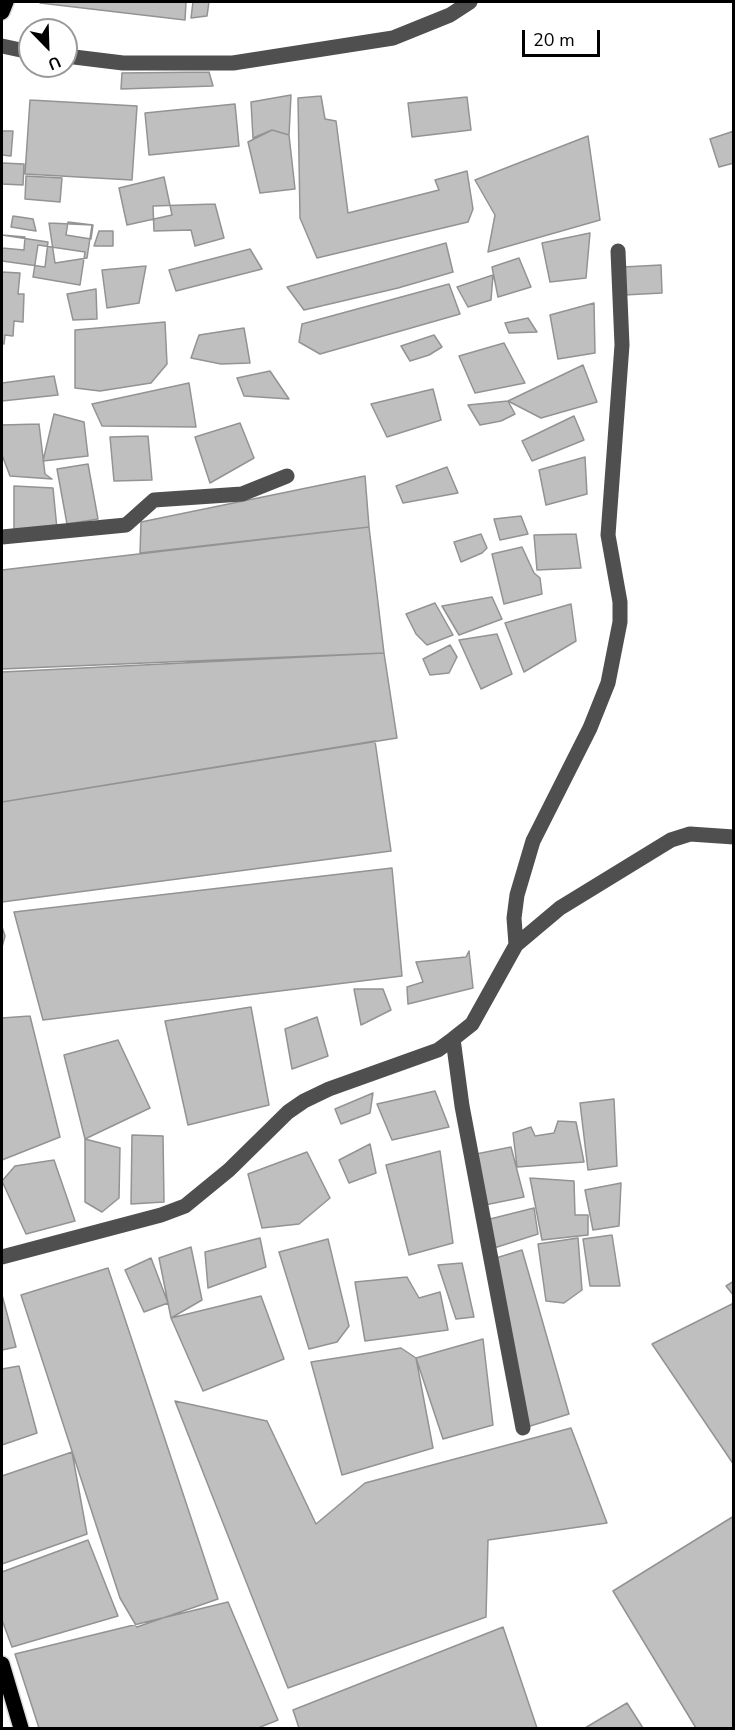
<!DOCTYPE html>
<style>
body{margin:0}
#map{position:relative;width:735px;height:1730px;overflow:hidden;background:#fff;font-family:"Nunito Sans",sans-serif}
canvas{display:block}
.frame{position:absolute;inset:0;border:3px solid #000;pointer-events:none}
.north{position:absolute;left:18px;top:18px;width:60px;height:60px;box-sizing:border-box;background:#fff;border:2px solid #999;border-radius:50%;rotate:157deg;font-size:16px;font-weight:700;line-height:24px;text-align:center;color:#000}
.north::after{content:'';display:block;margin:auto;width:21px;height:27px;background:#000;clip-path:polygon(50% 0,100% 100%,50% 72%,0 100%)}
.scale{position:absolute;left:522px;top:30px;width:78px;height:27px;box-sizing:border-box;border:3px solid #000;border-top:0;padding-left:8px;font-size:18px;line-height:21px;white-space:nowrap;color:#000;-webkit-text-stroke:4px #fff;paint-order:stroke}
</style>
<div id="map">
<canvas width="735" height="1730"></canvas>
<div class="frame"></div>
<div class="north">U</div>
<div class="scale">20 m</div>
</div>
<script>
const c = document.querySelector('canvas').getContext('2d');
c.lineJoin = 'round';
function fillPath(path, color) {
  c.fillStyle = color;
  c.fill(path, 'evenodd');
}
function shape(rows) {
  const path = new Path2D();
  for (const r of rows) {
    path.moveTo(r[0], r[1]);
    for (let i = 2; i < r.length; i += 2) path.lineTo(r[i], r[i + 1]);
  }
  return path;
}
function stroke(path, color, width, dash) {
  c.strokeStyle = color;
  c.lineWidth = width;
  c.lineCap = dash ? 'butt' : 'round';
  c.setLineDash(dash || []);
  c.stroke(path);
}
const building = shape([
 [40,2,186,2,185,20,40,3,40,2],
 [193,2,209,2,207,16,191,18,193,2],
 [209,72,213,86,121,89,122,73,209,72],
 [291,95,289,135,272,130,253,138,251,102,291,95],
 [321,96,325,119,336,121,348,213,439,190,435,180,467,171,473,209,468,222,317,258,300,218,298,98,321,96],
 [467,97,471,130,412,137,408,103,467,97],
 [30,100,137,106,132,180,25,174,30,100],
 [235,104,239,146,149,155,145,113,235,104],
 [272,130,289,135,295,189,260,193,248,142,272,130],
 [2,131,13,131,11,156,2,155,2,131],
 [734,131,734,163,719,167,710,139,734,131],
 [588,136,600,220,488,252,495,215,475,180,588,136],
 [2,163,24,164,23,185,2,184,2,163],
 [26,176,62,178,60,202,25,199,26,176],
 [164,177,172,215,127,225,119,188,164,177],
 [215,204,224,238,195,246,191,230,154,231,153,206,215,204],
 [13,216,33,219,36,231,11,227,13,216],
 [68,222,93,225,91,239,66,235,68,222],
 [49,223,92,225,87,258,55,263,49,223],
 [99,231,113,231,113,246,94,246,99,231],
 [590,233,586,278,550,282,542,243,590,233],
 [2,235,48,242,45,267,2,261,2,235],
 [2,235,25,237,24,250,2,248,2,235],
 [446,243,453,272,398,288,304,310,287,287,446,243],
 [38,245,85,252,80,285,33,277,38,245],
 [250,249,262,269,176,291,169,270,250,249],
 [519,258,531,287,498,297,492,267,519,258],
 [661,265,662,293,624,295,623,267,661,265],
 [146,266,139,303,107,308,102,270,146,266],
 [2,272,20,273,18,294,24,294,23,322,14,321,13,336,5,335,4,344,2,344,2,272],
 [493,275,491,300,468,307,457,287,493,275],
 [449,284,460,314,320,354,299,342,302,324,449,284],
 [96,289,97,319,73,320,67,294,96,289],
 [594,303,595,353,558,359,550,315,594,303],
 [528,318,537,332,509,333,505,323,528,318],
 [165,322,167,364,151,383,100,391,75,388,75,330,165,322],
 [244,328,250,363,221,364,191,358,199,335,244,328],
 [434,335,442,347,429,355,410,361,401,346,434,335],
 [504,343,525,383,475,393,459,356,504,343],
 [583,365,597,402,541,418,508,401,583,365],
 [270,371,289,399,244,396,237,378,270,371],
 [54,376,58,395,2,401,2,383,54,376],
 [189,383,196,427,102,426,92,404,189,383],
 [433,389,441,420,387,437,371,404,433,389],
 [508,401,515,414,501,421,480,425,468,405,508,401],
 [54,414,84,422,88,456,43,461,54,414],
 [574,416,584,440,532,461,522,441,574,416],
 [240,423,254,458,210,483,195,437,240,423],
 [39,424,45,474,52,479,10,476,2,455,2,425,39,424],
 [148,436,152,480,114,481,110,437,148,436],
 [585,457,587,494,546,505,539,470,585,457],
 [88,464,98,519,67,524,57,469,88,464],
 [447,467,458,493,403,503,396,486,447,467],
 [365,476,369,527,140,553,141,522,365,476],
 [14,486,53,488,57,529,14,532,14,486],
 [521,516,528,534,500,540,494,519,521,516],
 [369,527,384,653,2,669,2,570,369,527],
 [481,534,487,548,482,553,461,562,454,542,481,534],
 [576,534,581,568,537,570,534,535,576,534],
 [522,547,534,573,540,578,542,594,504,604,492,554,522,547],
 [492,597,502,619,459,635,442,606,492,597],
 [435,603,453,635,427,645,416,634,406,614,435,603],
 [571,604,576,641,524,672,505,623,571,604],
 [497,634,512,674,481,689,459,640,497,634],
 [450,645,457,657,449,673,430,675,423,659,450,645],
 [384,653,397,738,2,802,2,672,384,653],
 [375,741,391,851,2,902,2,802,375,741],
 [392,868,402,976,43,1020,14,912,392,868],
 [2,927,5,936,2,947,2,927],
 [469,951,473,988,408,1004,407,987,423,982,416,962,466,957,469,951],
 [354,989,383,989,391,1010,361,1025,354,989],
 [251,1007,269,1105,188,1125,165,1021,251,1007],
 [30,1016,60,1137,2,1160,2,1018,30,1016],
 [317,1017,328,1056,292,1069,285,1029,317,1017],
 [118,1040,150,1108,85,1139,64,1055,118,1040],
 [435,1091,449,1127,392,1140,377,1104,435,1091],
 [373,1093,370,1113,341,1124,335,1109,373,1093],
 [614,1099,617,1166,588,1170,580,1103,614,1099],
 [558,1121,576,1122,584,1162,517,1167,513,1133,531,1127,535,1136,554,1133,558,1121],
 [132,1135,163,1136,164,1202,131,1204,132,1135],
 [85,1139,120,1148,119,1198,102,1212,85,1202,85,1139],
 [370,1144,376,1173,349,1183,339,1160,370,1144],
 [511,1147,524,1197,485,1205,476,1154,511,1147],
 [440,1151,453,1243,409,1255,386,1165,440,1151],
 [307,1152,330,1198,299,1224,262,1228,248,1174,307,1152],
 [54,1160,75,1221,26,1234,2,1181,15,1166,54,1160],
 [530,1178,574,1181,575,1215,588,1215,588,1235,542,1240,530,1178],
 [621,1183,619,1226,593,1230,585,1190,621,1183],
 [534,1208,538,1234,494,1248,486,1220,534,1208],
 [612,1235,620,1286,590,1286,583,1239,612,1235],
 [260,1238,266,1267,208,1288,205,1252,260,1238],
 [578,1238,582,1290,564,1303,546,1301,538,1244,578,1238],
 [328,1239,349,1326,337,1342,309,1349,279,1252,328,1239],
 [191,1247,202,1300,171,1318,159,1258,191,1247],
 [522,1250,569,1414,527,1427,496,1258,522,1250],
 [151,1258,168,1303,144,1312,125,1270,151,1258],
 [462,1263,474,1317,456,1319,438,1265,462,1263],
 [108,1268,218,1599,137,1627,120,1598,21,1295,108,1268],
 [407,1277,419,1298,440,1292,448,1330,365,1341,355,1282,407,1277],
 [734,1281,734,1296,726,1286,734,1281],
 [2,1295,16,1347,2,1350,2,1295],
 [261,1296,284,1359,203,1391,171,1318,261,1296],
 [734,1303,734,1465,652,1344,734,1303],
 [483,1339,493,1425,443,1439,416,1358,483,1339],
 [401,1348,416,1358,433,1448,342,1475,311,1362,401,1348],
 [19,1366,37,1433,2,1445,2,1369,19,1366],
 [175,1401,267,1421,316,1524,365,1483,571,1428,607,1523,488,1540,486,1617,288,1688,175,1401],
 [72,1452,87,1534,2,1564,2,1476,72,1452],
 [734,1516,734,1728,696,1728,613,1591,734,1516],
 [88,1540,118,1616,12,1647,2,1620,2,1572,88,1540],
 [228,1602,278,1720,258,1728,39,1728,15,1654,228,1602],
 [503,1627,537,1728,299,1728,293,1710,503,1627],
 [627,1703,643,1728,585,1728,627,1703]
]);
fillPath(building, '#bfbfbf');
stroke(building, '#939393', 1.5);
const major = shape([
 [2,12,6,2],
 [2,1664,21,1728]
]);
stroke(major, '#dbdbdb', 18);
stroke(shape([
 [2,46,30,52],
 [66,56,123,63,233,63,393,38,450,15,470,2],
 [2,537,126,525,154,500,242,494,287,476],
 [516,945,514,918,517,895,533,841,590,728,608,683,620,622,620,602,608,535,622,345,618,251],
 [453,1039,462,1106,523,1428],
 [2,1257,161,1215,185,1206,229,1170,288,1112,304,1101,329,1089,438,1050,453,1039,472,1024,516,945,560,908,671,840,690,834,734,837]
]), '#4f4f4f', 15);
stroke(major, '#000', 15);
</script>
